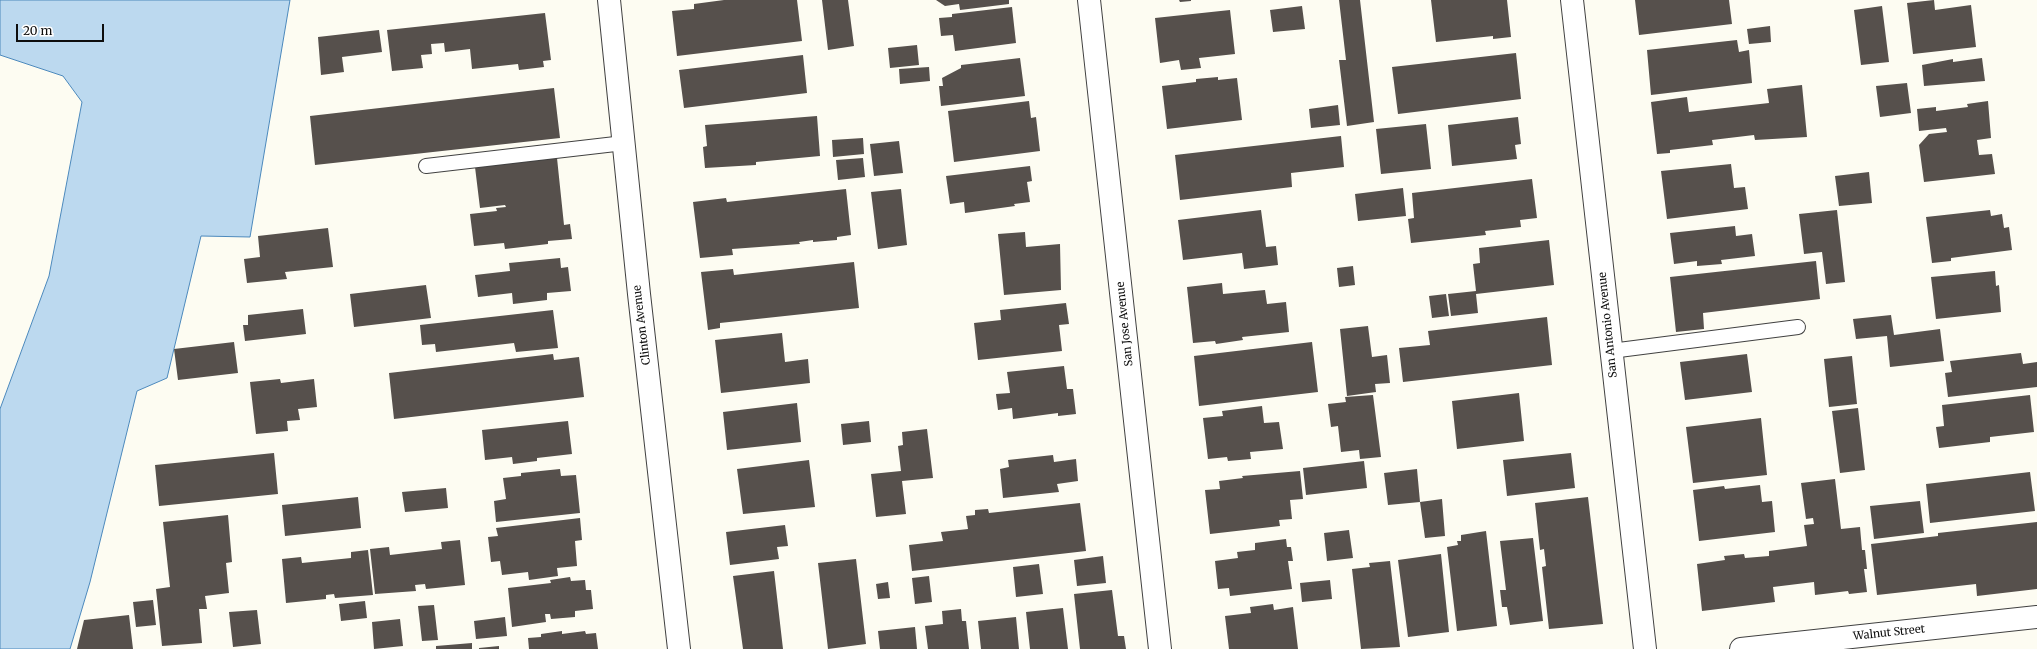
<!DOCTYPE html>
<style>
body{margin:0}
#map{position:relative;width:2037px;height:649px;overflow:hidden;background:#fdfcf2;font-family:Merriweather,serif}
canvas{display:block}
.scale{position:absolute;left:16px;top:24px;width:88px;height:18px;box-sizing:border-box;border:2px solid #0e0e0e;border-top:0;padding-left:5px;font-size:12px;line-height:14px;white-space:nowrap;color:#0e0e0e;-webkit-text-stroke:3px #fff;paint-order:stroke}
</style>
<div id="map">
<canvas width="2037" height="649"></canvas>
<div class="scale">20 m</div>
</div>
<script>
const c = document.querySelector('canvas').getContext('2d');
c.lineJoin = 'round';
function fillPath(path, color) {
  c.fillStyle = color;
  c.fill(path, 'evenodd');
}
function shape(rows) {
  const path = new Path2D();
  for (const r of rows) {
    path.moveTo(r[0], r[1]);
    for (let i = 2; i < r.length; i += 2) path.lineTo(r[i], r[i + 1]);
  }
  return path;
}
function stroke(path, color, width, dash) {
  c.strokeStyle = color;
  c.lineWidth = width;
  c.lineCap = dash ? 'butt' : 'round';
  c.setLineDash(dash || []);
  c.stroke(path);
}
function write(font, color, halo, rows, align = 'center') {
  c.font = font + ' Merriweather,serif';
  c.lineWidth = 4;
  c.setLineDash([]);
  c.textBaseline = 'middle';
  c.strokeStyle = halo;
  c.fillStyle = color;
  for (const [text, x, y, turn = 0] of rows) {
    c.save();
    c.translate(x, y);
    c.rotate((+turn || 0) * Math.PI / 180);
    c.textAlign = isNaN(turn) ? turn : align;
    if (halo) c.strokeText(text, 0, 0);
    c.fillText(text, 0, 0);
    c.restore();
  }
}
const water = shape([
 [0,0,290,0,250,237,201,236,167,378,137,391,90,582,70,649,0,649,0,409,49,276,82,102,63,76,0,55,0,0]
]);
fillPath(water, '#bcd9ef');
stroke(water, '#4c89bc', 1);
fillPath(shape([
 [724,0,797,0,802,41,677,56,672,11,694,9,694,4],
 [822,0,848,0,854,46,828,50],
 [936,0,1009,0,1009,4,960,10,959,4,945,6],
 [1179,0,1191,0,1191,1,1180,2],
 [1339,0,1360,0,1374,122,1347,126,1339,60,1346,60],
 [1431,0,1507,0,1511,37,1493,39,1493,36,1436,42],
 [1635,0,1729,0,1732,24,1639,35],
 [1934,0,1935,10,1971,5,1976,47,1913,54,1907,3],
 [1302,6,1305,29,1273,32,1270,10],
 [1882,6,1889,62,1861,65,1854,10],
 [1012,7,1016,43,955,51,953,35,941,36,939,18,952,17,952,14],
 [1230,10,1235,54,1199,58,1201,68,1181,70,1179,60,1160,63,1155,18],
 [545,13,551,60,543,61,544,67,519,70,518,64,472,69,470,49,445,52,444,43,431,44,432,54,421,55,423,68,392,71,387,30],
 [1770,26,1771,42,1749,44,1747,29],
 [379,30,382,52,342,57,344,72,321,75,318,37],
 [1737,40,1739,52,1749,50,1752,83,1651,95,1647,50],
 [917,45,919,65,890,68,888,48],
 [1516,53,1521,99,1398,114,1392,67],
 [803,55,807,93,684,108,679,70],
 [1020,58,1025,96,941,106,939,86,943,86,942,78,961,68,961,65],
 [1982,58,1985,81,1924,86,1922,65,1953,59,1953,62],
 [929,67,930,81,900,84,899,69],
 [1218,77,1218,80,1237,78,1242,120,1167,129,1162,86,1196,82,1196,79],
 [1907,83,1911,113,1880,117,1876,86],
 [1802,85,1807,137,1755,140,1754,135,1712,140,1713,145,1670,150,1670,153,1657,154,1651,102,1687,97,1689,112,1769,103,1767,89],
 [554,88,560,138,315,165,310,116],
 [1029,101,1031,118,1036,117,1040,151,954,162,948,111],
 [1988,101,1991,138,1977,140,1979,155,1992,154,1995,174,1924,182,1919,145,1929,134,1947,132,1946,128,1919,131,1917,109,1936,107,1936,111,1968,107,1967,104],
 [1338,105,1340,125,1311,128,1309,109],
 [817,116,820,156,756,162,756,165,705,168,703,147,707,146,705,125],
 [1518,117,1521,144,1515,145,1517,159,1452,166,1448,125],
 [1426,124,1431,169,1381,174,1376,129],
 [1341,136,1344,167,1291,173,1292,187,1180,200,1175,155],
 [863,138,864,154,833,157,832,140],
 [899,141,903,173,874,176,870,144],
 [557,158,564,225,570,224,572,239,548,241,548,244,505,249,504,243,474,246,470,214,497,211,496,208,506,207,505,205,480,208,475,167],
 [863,158,865,177,838,180,836,160],
 [1731,164,1734,188,1745,187,1748,209,1667,219,1661,171],
 [1030,166,1032,181,1027,182,1030,202,1014,204,1015,206,965,213,964,202,950,204,946,176],
 [1869,172,1872,203,1839,206,1835,176],
 [1532,179,1537,218,1520,220,1521,227,1485,231,1486,235,1411,243,1408,219,1414,218,1412,193],
 [1403,188,1406,216,1358,221,1355,194],
 [846,189,851,235,837,237,837,240,813,242,813,240,799,242,800,244,732,249,733,255,700,258,693,202,726,198,727,202],
 [901,189,907,245,878,249,871,192],
 [1261,210,1266,247,1276,246,1278,265,1244,269,1242,253,1183,260,1178,220],
 [1837,210,1845,282,1826,284,1822,252,1804,254,1799,214],
 [1990,210,1991,216,2002,214,2004,228,2009,227,2012,250,1951,258,1951,261,1932,263,1926,217],
 [1735,226,1736,236,1752,234,1755,256,1721,260,1722,264,1697,266,1697,261,1674,264,1670,233],
 [328,228,333,267,285,272,287,279,247,283,244,259,260,257,258,236],
 [1025,232,1026,247,1060,244,1061,290,1004,295,998,234],
 [1549,240,1554,285,1476,294,1478,313,1451,316,1448,294,1476,291,1473,264,1480,263,1479,248],
 [560,258,561,268,568,267,571,291,547,293,547,300,513,304,512,293,478,297,475,275,510,271,509,263],
 [1816,261,1820,299,1703,313,1704,329,1676,332,1670,277],
 [854,262,859,308,720,323,720,328,708,330,701,272,733,269,734,275],
 [1353,266,1355,285,1339,287,1337,268],
 [1995,271,1996,286,1999,285,2001,312,1936,319,1931,277],
 [1222,283,1223,294,1265,290,1267,304,1286,302,1289,332,1242,337,1243,340,1216,344,1215,341,1193,343,1187,287],
 [426,285,431,318,354,327,350,294],
 [1446,294,1449,316,1432,318,1429,296],
 [1066,303,1069,324,1059,325,1062,351,978,360,974,323,1001,320,1000,310],
 [303,309,306,334,245,341,243,325,248,325,248,315],
 [553,310,558,348,516,352,514,343,436,352,435,344,422,345,420,325],
 [1891,315,1894,335,1940,329,1944,361,1890,367,1887,336,1856,339,1853,319],
 [1547,317,1552,365,1403,382,1399,348,1430,345,1428,331],
 [1368,326,1372,357,1387,355,1390,383,1375,384,1376,392,1347,396,1340,329],
 [782,333,785,362,808,359,810,383,721,393,715,340],
 [234,342,238,373,178,380,174,349],
 [1312,342,1318,392,1199,406,1194,356],
 [2021,353,2023,364,2037,362,2037,387,1948,397,1945,373,1952,372,1950,361],
 [553,354,554,360,579,357,584,397,394,419,389,373],
 [1747,354,1752,392,1685,400,1680,362],
 [1852,356,1857,404,1829,407,1824,359],
 [1064,366,1067,389,1073,389,1076,414,1058,416,1058,413,1013,419,1012,408,998,410,996,394,1010,393,1007,372],
 [280,379,281,383,314,379,317,407,298,409,300,420,287,421,288,431,256,434,250,382],
 [1519,393,1524,441,1457,449,1452,401],
 [1373,395,1381,457,1360,459,1359,450,1341,452,1338,426,1331,427,1328,404,1346,402,1345,397],
 [2030,395,2034,432,1990,437,1990,442,1939,448,1936,427,1944,426,1942,405],
 [797,403,801,442,727,450,723,412],
 [1262,406,1264,423,1279,422,1283,449,1250,452,1251,459,1228,461,1227,457,1208,459,1203,418,1223,416,1222,411],
 [1858,408,1865,470,1840,473,1832,411],
 [1761,418,1767,475,1693,483,1686,427],
 [568,421,572,454,537,458,537,461,513,464,512,457,485,460,482,430],
 [869,421,871,442,843,445,841,424],
 [927,429,933,478,902,481,906,514,876,517,871,474,901,471,898,446,903,445,902,432],
 [274,453,278,494,159,506,155,465],
 [1571,453,1575,488,1507,496,1503,460],
 [1053,455,1054,462,1076,459,1078,481,1057,484,1059,492,1003,498,1000,469,1009,467,1008,460],
 [809,460,815,507,743,514,737,469],
 [1364,461,1367,488,1306,495,1303,468],
 [560,469,561,476,576,475,580,513,496,522,494,501,506,499,503,478,521,476,521,473],
 [1417,469,1420,502,1388,505,1384,473],
 [1300,471,1303,499,1290,500,1292,519,1279,520,1280,526,1210,534,1205,490,1220,489,1219,481,1243,478,1242,476],
 [2030,472,2035,511,1930,523,1926,484],
 [1835,479,1841,529,1860,527,1862,550,1865,550,1867,569,1864,569,1867,592,1849,594,1848,591,1815,595,1814,582,1773,587,1775,602,1702,611,1697,564,1725,560,1724,556,1744,554,1745,558,1769,556,1769,551,1807,546,1804,525,1814,524,1813,518,1806,519,1801,483],
 [1760,485,1762,502,1772,501,1775,532,1699,541,1693,490,1724,486,1725,489],
 [446,488,448,508,405,512,402,492],
 [358,497,361,528,285,536,282,505],
 [1588,497,1603,624,1549,629,1542,567,1546,566,1544,549,1540,550,1535,503],
 [1442,499,1445,536,1425,538,1420,502],
 [1920,501,1924,533,1874,539,1870,506],
 [1080,503,1086,551,912,571,909,545,943,541,941,532,968,529,966,516,975,515,975,510,988,509,989,513],
 [228,515,232,562,226,563,229,593,205,596,207,609,199,609,202,643,162,646,156,589,170,587,163,522],
 [580,518,582,540,575,541,577,566,557,568,558,576,529,580,528,572,502,575,500,561,491,562,488,537,498,536,496,528],
 [2037,522,2037,589,1977,596,1976,584,1877,595,1871,544,1938,536,1938,533],
 [785,525,788,546,777,547,779,559,730,565,726,532],
 [1349,530,1353,558,1327,561,1324,533],
 [1486,531,1497,626,1457,631,1447,547,1458,545,1457,541,1461,541,1461,535],
 [1533,538,1543,621,1510,625,1507,607,1502,607,1500,590,1506,590,1500,541],
 [1286,539,1287,547,1291,547,1293,561,1288,561,1292,589,1230,596,1229,588,1218,589,1215,561,1238,558,1237,552,1255,550,1255,543],
 [460,540,465,585,426,589,425,584,415,585,416,591,375,594,370,549,389,547,390,555,442,549,441,542],
 [368,550,373,595,335,598,334,594,326,595,326,599,286,603,282,559,301,557,302,563,351,558,351,552],
 [1441,554,1449,632,1408,637,1398,560],
 [1103,556,1106,583,1077,586,1074,560],
 [856,559,866,644,828,649,818,563],
 [1390,561,1400,647,1361,649,1352,569,1370,567,1369,563],
 [1039,564,1043,594,1016,597,1013,567],
 [774,571,783,649,743,649,733,576],
 [929,576,932,602,915,604,912,578],
 [570,577,571,581,585,580,586,590,591,590,593,609,575,611,575,617,551,619,550,614,545,614,546,622,512,627,508,588,551,583,550,580],
 [1330,580,1332,599,1302,602,1300,583],
 [888,582,890,598,878,599,876,584],
 [1112,590,1118,636,1124,636,1126,649,1080,649,1074,594],
 [153,600,156,625,136,627,133,602],
 [365,601,367,618,341,621,339,604],
 [1273,604,1274,610,1293,607,1298,649,1229,649,1225,616,1251,613,1250,607],
 [434,605,438,640,422,641,418,606],
 [1063,608,1068,649,1030,649,1026,612],
 [961,609,962,621,966,621,969,649,928,649,925,626,943,624,942,611],
 [257,610,261,644,233,647,229,612],
 [129,615,133,649,77,649,84,620],
 [505,617,507,636,476,639,474,621],
 [1016,617,1019,649,981,649,978,621],
 [400,619,403,646,374,649,372,622],
 [915,627,917,649,880,649,878,631],
 [562,631,562,634,585,631,586,634,596,633,598,649,529,649,528,638,541,637,541,634],
 [472,643,472,649,436,649,436,646],
 [499,646,499,649,479,649,479,648]
]), '#56504c');
const service = shape([
 [426,166,624,143],
 [1611,351,1798,327]
]);
const minor = shape([
 [609,0,639,294,679,649],
 [1089,0,1160,649],
 [1572,0,1645,649],
 [1741,649,2037,617]
]);
stroke(service, '#414141', 16);
stroke(minor, '#414141', 24);
stroke(service, '#fff', 14);
stroke(minor, '#fff', 22);
write('11px', '#0e0e0e', '#fff', [
 ["San Jose Avenue",1125,324,-96],
 ["Clinton Avenue",642,325,-97],
 ["San Antonio Avenue",1608,325,-96],
 ["Walnut Street",1889,633,-6]
]);
</script>
